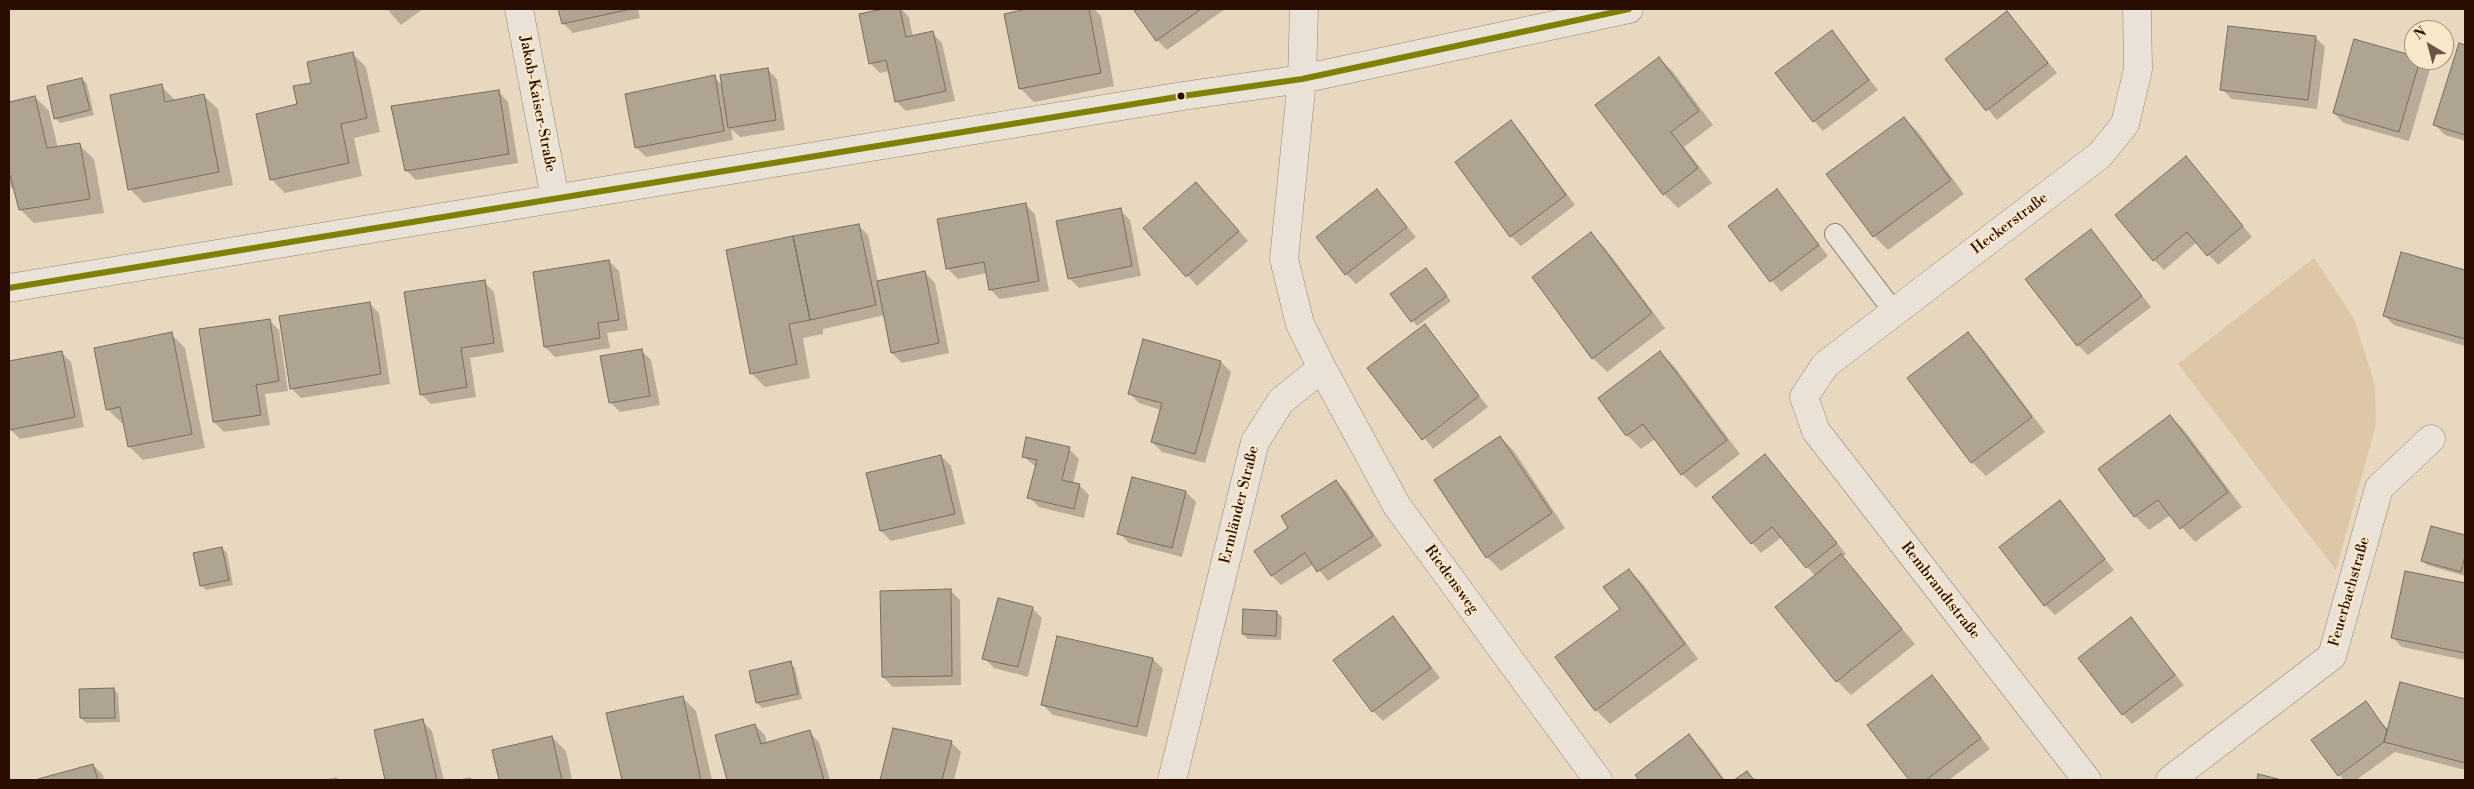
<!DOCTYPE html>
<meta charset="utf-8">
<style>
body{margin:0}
#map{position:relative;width:2474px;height:789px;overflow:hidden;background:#e7d8bf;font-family:"Libre Bodoni",serif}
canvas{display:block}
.frame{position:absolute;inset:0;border:10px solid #2a0d01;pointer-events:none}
.north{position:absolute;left:2404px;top:20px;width:50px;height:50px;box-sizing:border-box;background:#fae8ca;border:1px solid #a7907a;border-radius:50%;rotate:323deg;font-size:14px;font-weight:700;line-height:20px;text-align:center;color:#2a0d01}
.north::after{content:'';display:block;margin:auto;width:18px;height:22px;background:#6c5444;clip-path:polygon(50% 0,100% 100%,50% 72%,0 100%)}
</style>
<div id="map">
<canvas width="2474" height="789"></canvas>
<div class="frame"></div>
<div class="north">N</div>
</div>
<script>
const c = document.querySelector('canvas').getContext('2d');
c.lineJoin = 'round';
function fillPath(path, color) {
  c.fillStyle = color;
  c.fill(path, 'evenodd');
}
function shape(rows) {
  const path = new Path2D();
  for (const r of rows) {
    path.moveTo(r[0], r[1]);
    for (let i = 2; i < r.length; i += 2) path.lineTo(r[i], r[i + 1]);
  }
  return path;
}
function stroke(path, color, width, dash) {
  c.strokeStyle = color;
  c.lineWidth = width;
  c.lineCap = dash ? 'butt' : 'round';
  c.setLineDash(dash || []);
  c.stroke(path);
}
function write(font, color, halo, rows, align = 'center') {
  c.font = font + ' "Libre Bodoni",serif';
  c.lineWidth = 4.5;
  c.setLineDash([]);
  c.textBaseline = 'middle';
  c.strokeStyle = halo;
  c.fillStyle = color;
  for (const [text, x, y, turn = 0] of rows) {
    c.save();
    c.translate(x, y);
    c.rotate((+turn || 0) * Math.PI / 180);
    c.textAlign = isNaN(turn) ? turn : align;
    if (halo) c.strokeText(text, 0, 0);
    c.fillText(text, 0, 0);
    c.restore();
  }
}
fillPath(shape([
 [2314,258,2354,319,2375,385,2376,424,2336,570,2178,364]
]), '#ddc7a6');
fillPath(shape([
 [387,9,423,9,401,25],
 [560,9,638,9,640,18,573,33,563,23],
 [889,9,901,9,909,17,913,37,932,33,942,43,955,101,906,111,896,101,890,71,880,73,870,63,860,15],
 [1028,9,1094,9,1101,16,1114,86,1034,102,1020,88],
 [1134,9,1225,9,1167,50,1157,40],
 [2007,12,2057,73,1997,120,1947,60],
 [1832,32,1878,90,1823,131,1814,121],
 [2315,37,2325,47,2317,109,2232,99,2222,89],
 [2460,45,2465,46,2465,141,2445,135,2435,125],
 [352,53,366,67,380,132,354,138,362,176,285,193,271,179,299,105,312,84],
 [1659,58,1673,72,1713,125,1684,147,1712,183,1678,208,1664,194,1597,105],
 [2414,58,2414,60,2421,60,2430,69,2409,141,2344,123,2334,113],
 [767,69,777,79,785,130,740,137,731,129,733,140,646,157,636,147,714,77,723,86],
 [82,79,87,84,94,115,60,123,55,118],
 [161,86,176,101,203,95,218,109,233,185,144,203,130,189],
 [498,91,508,102,518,163,416,180,406,170],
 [35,97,49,111,58,148,79,145,94,159,104,213,34,223,20,209,16,191,9,186,9,103],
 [1904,118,1918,132,1964,194,1888,250,1874,236,1828,174],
 [1511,122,1521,132,1575,205,1521,246,1511,236],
 [2196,168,2252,237,2218,265,2197,242,2164,270,2154,260],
 [1377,190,1416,237,1356,284,1346,274],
 [1777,191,1828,256,1781,292,1730,226],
 [1206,194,1248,241,1197,286,1145,228],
 [1025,204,1035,214,1049,291,1000,299,990,289,987,273,958,279,948,269],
 [1120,210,1130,220,1141,276,1079,288,1069,278],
 [858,225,868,235,878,282,925,273,935,283,949,353,902,363,892,353,885,315,823,329,823,334,803,338,810,378,765,387,751,373],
 [2091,230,2151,307,2088,355,2078,345],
 [1591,234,1605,248,1665,328,1607,372,1593,358],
 [2402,253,2465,271,2465,346,2394,325,2384,315],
 [609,261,619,271,628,330,607,333,610,348,555,357,545,347],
 [1430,275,1451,301,1417,326,1392,294],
 [484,282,494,292,504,352,470,358,476,397,431,404,421,394],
 [369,303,379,313,390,384,301,398,291,388],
 [269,320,279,330,288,391,265,394,270,425,224,432,214,422],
 [1424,326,1488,407,1433,449,1369,369],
 [171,334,185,348,205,448,143,460,129,446,124,423,122,423,107,409],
 [1968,334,1982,348,2045,432,1986,476,1972,462],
 [641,350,651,360,660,405,620,412,610,402],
 [61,352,71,362,84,427,20,439,10,429,9,424,9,363],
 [1660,352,1674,366,1740,454,1696,488,1682,474,1655,439,1641,449,1627,435,1600,398],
 [1221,362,1231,372,1205,463,1162,452,1152,442,1161,410,1139,403,1129,393],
 [2170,416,2184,430,2242,507,2195,542,2171,515,2149,530,2135,516,2100,469],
 [1500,437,1514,451,1565,528,1501,571,1487,557],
 [1069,449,1079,459,1073,484,1079,485,1089,495,1084,518,1039,507,1029,497,1036,467,1023,456],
 [1765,455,1846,554,1842,557,1915,644,1851,695,1837,681,1777,607,1815,576,1782,537,1761,553,1752,543],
 [941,456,951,466,965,524,891,541,881,531],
 [1336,481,1346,491,1382,546,1328,581,1314,564,1281,585,1271,575,1290,529],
 [1186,492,1196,502,1182,557,1129,543,1119,533],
 [2060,502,2114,570,2055,615,2045,605],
 [2432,528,2465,537,2465,576,2427,565,2422,560],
 [222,548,227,553,233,585,206,590,201,585],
 [1629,570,1643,584,1698,659,1610,724,1596,710,1621,610],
 [2406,572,2465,585,2465,660,2402,647,2392,637],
 [950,590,960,600,961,685,893,687,883,677],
 [1032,608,1042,618,1028,677,994,668,984,658],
 [1277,612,1282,617,1281,640,1248,639,1243,634],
 [1392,617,1402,627,1440,678,1383,721,1373,711],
 [2131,619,2184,685,2132,724,2123,714],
 [1153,659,1163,669,1147,737,1053,715,1043,705],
 [790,663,795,668,802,699,762,708,757,703],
 [1932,677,1990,749,1949,780,1910,780,1868,726],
 [2401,684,2465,700,2465,770,2395,752,2356,780,2344,780,2313,740,2365,703,2389,731],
 [114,689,118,694,120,722,86,723,81,718],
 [682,697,696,711,712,780,623,780,608,714],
 [422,721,432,731,444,780,386,780,375,731],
 [755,725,765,735,767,744,809,732,819,742,830,780,728,780,716,736],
 [894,729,951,742,961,752,954,780,882,780],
 [1689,736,1703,750,1725,780,1640,780,1637,775],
 [552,737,566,751,572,780,500,780,493,751],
 [93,765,103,775,104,780,39,780],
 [336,777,340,780,324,780],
 [470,777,473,780,457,780]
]), '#0003');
const building = shape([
 [558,9,631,9,562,24,558,9],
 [883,9,900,9,906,37,933,31,946,91,895,102,886,60,869,64,859,14,883,9],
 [1027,9,1089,9,1101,73,1019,89,1004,14,1027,9],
 [1133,9,1201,9,1156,41,1133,9],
 [2007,11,2048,63,1986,111,1945,59,2007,11],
 [2228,26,2316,36,2308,100,2220,90,2228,26],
 [1832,30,1869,80,1813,122,1775,73,1832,30],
 [2354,39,2414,56,2414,60,2420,60,2399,132,2333,113,2354,39],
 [2459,43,2465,45,2465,135,2433,125,2459,43],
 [353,52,367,118,341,124,349,163,270,180,256,114,297,104,293,86,311,83,307,62,353,52],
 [1659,57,1699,111,1671,132,1698,168,1663,195,1595,105,1659,57],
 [768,68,776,120,728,128,720,75,768,68],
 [715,75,724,131,635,148,625,94,715,75],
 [82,78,90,110,54,119,47,86,82,78],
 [162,84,165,102,204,94,219,172,128,190,110,95,162,84],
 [499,90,509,154,405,171,391,106,499,90],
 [35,96,47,148,80,143,90,199,19,210,10,175,9,175,9,102,35,96],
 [1904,117,1951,180,1873,237,1826,174,1904,117],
 [1511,120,1566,195,1510,237,1455,162,1511,120],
 [2186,156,2243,226,2207,256,2187,232,2153,261,2115,215,2186,156],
 [1196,182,1239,231,1186,277,1143,228,1196,182],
 [1377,189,1407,227,1345,275,1316,237,1377,189],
 [1777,189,1819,245,1770,282,1728,226,1777,189],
 [1026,203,1039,281,989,290,984,262,946,269,937,219,1026,203],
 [1121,208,1132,266,1068,279,1056,221,1121,208],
 [859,224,876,305,810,320,793,236,859,224],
 [2091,229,2142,296,2077,346,2025,279,2091,229],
 [1591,232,1652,313,1592,359,1532,277,1591,232],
 [793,236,810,320,789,324,797,364,750,374,726,250,793,236],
 [2401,252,2465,270,2465,339,2383,316,2401,252],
 [609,260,619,320,598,323,600,338,544,347,533,272,609,260],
 [1426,268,1447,296,1411,322,1390,294,1426,268],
 [925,271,939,343,891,353,877,281,925,271],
 [485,280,494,343,461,348,467,387,420,395,404,292,485,280],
 [370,302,381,374,290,389,279,316,370,302],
 [270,319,279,381,256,385,261,415,213,422,199,329,270,319],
 [1425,324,1479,396,1422,440,1367,368,1425,324],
 [172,332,192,434,128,447,120,407,106,410,94,348,172,332],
 [1968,332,2032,417,1971,463,1907,378,1968,332],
 [1143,339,1221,361,1195,454,1151,442,1162,403,1128,394,1143,339],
 [642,349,650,396,609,403,600,356,642,349],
 [62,351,75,417,9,430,9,361,62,351],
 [1660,351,1727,440,1681,475,1643,424,1626,436,1598,398,1660,351],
 [2170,415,2228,492,2180,529,2158,500,2134,517,2098,469,2170,415],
 [1500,436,1552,513,1486,558,1434,480,1500,436],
 [1026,437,1070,447,1062,480,1080,484,1074,509,1027,498,1037,460,1022,457,1026,437],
 [1765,454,1837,543,1806,568,1772,527,1751,544,1712,497,1765,454],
 [941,455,955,514,880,531,866,473,941,455],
 [1132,477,1186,491,1172,548,1117,534,1132,477],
 [1336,480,1373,536,1317,572,1305,553,1271,576,1254,551,1288,528,1281,516,1336,480],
 [2060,500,2105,559,2044,606,1999,547,2060,500],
 [2431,526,2465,535,2465,556,2461,572,2421,561,2431,526],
 [222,547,229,580,200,586,193,553,222,547],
 [1841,554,1902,629,1836,682,1775,607,1841,554],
 [1629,569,1685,644,1595,711,1555,657,1620,609,1603,587,1629,569],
 [2405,571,2465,583,2465,653,2391,638,2405,571],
 [951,589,952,676,882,677,880,591,951,589],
 [998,598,1033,607,1018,667,982,659,998,598],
 [1243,609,1277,611,1276,636,1242,634,1243,609],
 [1393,616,1431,668,1372,712,1333,660,1393,616],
 [2131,617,2175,675,2122,715,2078,658,2131,617],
 [1057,636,1153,658,1137,727,1041,705,1057,636],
 [791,661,798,694,756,703,749,671,791,661],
 [1932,675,1981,738,1926,780,1909,780,1867,725,1932,675],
 [2400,682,2465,699,2465,763,2384,742,2400,682],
 [114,688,115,718,80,718,79,689,114,688],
 [683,696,701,780,622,780,606,713,683,696],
 [2366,701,2387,731,2384,742,2338,776,2311,740,2366,701],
 [423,719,437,780,385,780,374,730,423,719],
 [755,724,761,744,810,730,824,780,727,780,715,735,755,724],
 [893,728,952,741,942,780,880,780,893,728],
 [1689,734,1723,780,1639,780,1635,775,1689,734],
 [552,736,562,780,499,780,492,750,552,736],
 [93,764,98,780,38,780,38,779,93,764],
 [1747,771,1754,780,1734,780,1747,771],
 [2258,774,2282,780,2257,780,2258,774]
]);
fillPath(building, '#afa392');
stroke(building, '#786c5e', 1);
const lane = shape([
 [1835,234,1894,312]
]);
const street = shape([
 [519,9,555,198],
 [9,288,1183,96,1302,79,1629,9],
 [1322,368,1397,506,1598,780],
 [1172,780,1255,442,1281,401,1322,368,1300,324,1284,259,1302,79,1304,9],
 [2087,780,1816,431,1804,397,1825,365,2100,155,2125,124,2138,69,2137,9],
 [2170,780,2332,656,2379,488,2431,439]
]);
stroke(lane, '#938777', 22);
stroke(street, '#938777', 29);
stroke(lane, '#eae2d6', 20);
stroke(street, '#eae2d6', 28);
stroke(shape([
 [9,288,1183,96,1302,79,1629,9]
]), '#808000', 6);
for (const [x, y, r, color] of [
 [1181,96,4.5,"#2a0d01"]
]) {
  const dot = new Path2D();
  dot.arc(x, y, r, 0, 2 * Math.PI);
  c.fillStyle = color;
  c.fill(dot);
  stroke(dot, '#fae8ca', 2);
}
write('15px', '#2a0d01', '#fae8ca', [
 ["Jakob-Kaiser-Straße",537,104,79],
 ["Heckerstraße",2010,224,-37],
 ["Ermländer Straße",1240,505,-76],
 ["Riedensweg",1451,580,54],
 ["Rembrandtstraße",1940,591,52],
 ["Feuerbachstraße",2350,592,-74]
]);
</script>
